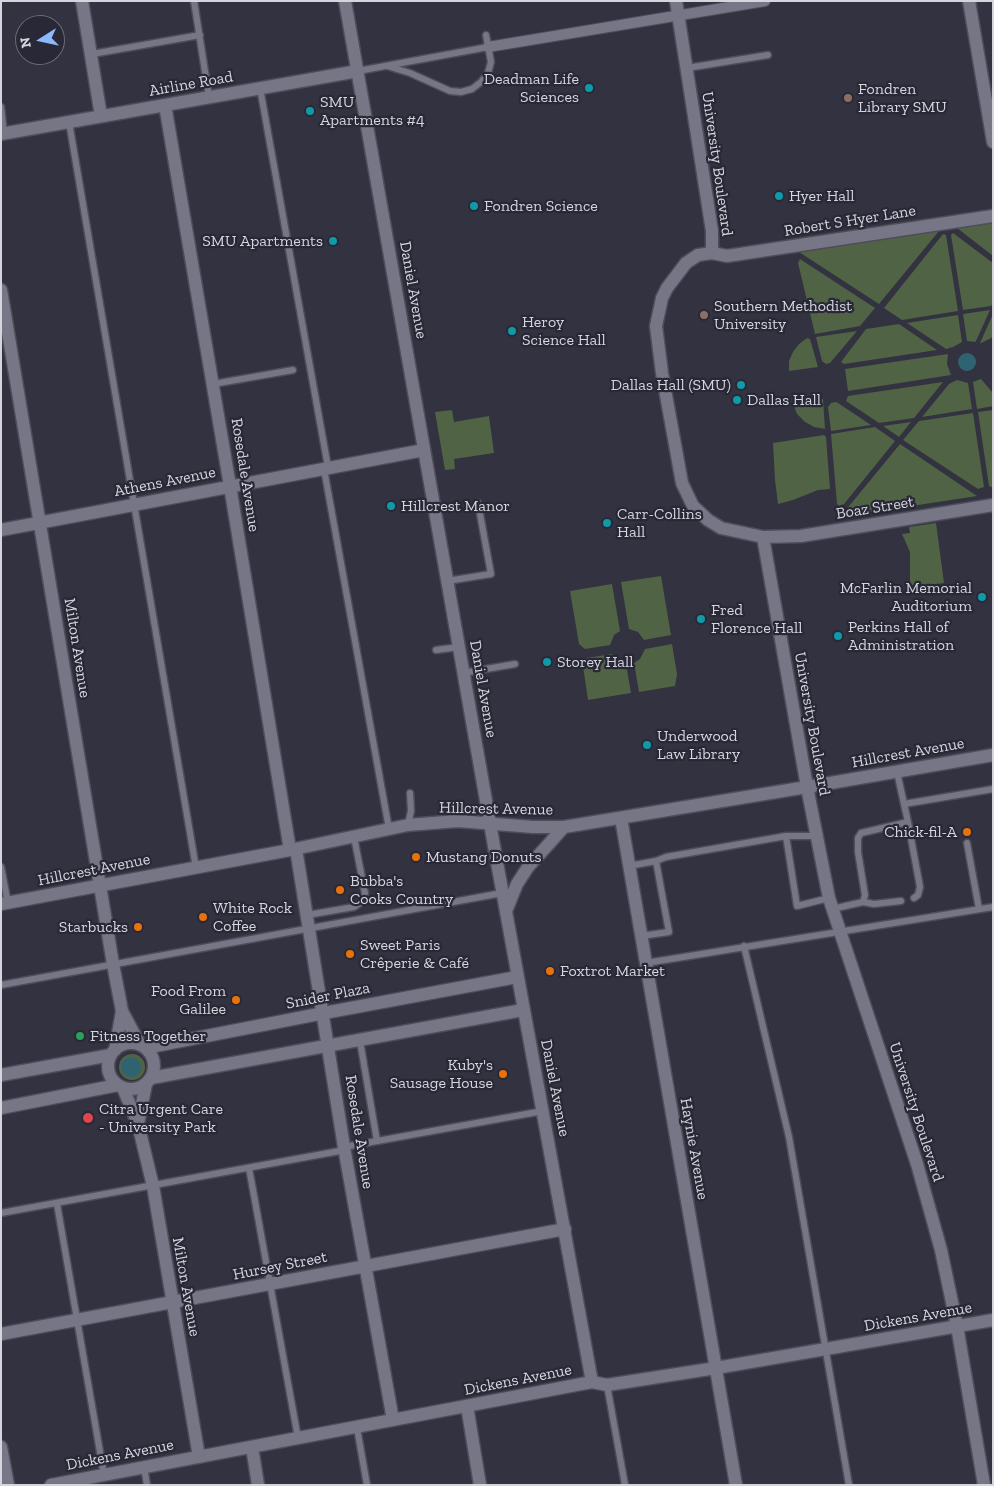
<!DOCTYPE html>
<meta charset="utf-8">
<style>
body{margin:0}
#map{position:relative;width:994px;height:1486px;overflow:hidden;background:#323240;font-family:"Zilla Slab",serif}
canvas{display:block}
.frame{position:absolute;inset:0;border:2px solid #d5d5de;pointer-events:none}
.north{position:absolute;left:15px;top:15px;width:50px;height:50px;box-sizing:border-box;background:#282836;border:1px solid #6d6d79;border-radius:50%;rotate:260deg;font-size:14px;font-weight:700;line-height:20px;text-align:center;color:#d5d5de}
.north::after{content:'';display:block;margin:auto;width:18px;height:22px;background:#8bb9fc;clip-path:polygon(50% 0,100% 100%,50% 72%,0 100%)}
</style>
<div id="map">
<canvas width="994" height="1486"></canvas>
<div class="frame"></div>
<div class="north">N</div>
</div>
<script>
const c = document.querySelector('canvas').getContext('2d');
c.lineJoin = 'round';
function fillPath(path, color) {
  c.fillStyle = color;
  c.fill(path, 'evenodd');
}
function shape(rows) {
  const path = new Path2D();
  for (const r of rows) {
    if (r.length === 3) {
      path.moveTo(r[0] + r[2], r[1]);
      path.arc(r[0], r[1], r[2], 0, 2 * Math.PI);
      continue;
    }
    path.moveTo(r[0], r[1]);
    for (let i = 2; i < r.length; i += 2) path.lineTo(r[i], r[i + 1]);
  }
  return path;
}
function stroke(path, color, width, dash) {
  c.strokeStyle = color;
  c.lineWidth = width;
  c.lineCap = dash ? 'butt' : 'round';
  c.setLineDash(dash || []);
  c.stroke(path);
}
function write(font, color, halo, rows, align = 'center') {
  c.font = font + ' "Zilla Slab",serif';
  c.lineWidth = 4.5;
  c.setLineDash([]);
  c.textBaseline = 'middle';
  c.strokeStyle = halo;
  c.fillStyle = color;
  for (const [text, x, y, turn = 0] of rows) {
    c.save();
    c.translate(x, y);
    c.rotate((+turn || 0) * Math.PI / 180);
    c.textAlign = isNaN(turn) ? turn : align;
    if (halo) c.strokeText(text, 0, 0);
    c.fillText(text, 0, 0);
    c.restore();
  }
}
fillPath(shape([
 [993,223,993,256,957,228],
 [939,231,879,304,799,252],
 [953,233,993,263,993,303,991,306,963,310,951,235],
 [943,234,946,235,958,311,902,320,884,308],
 [800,259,875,308,860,326,815,334,798,263],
 [990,310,976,341,975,342,967,341,963,314],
 [993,314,993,337,981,343,980,343],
 [958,315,962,342,953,347,946,349,907,323],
 [899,324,937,350,844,364,841,362,866,329],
 [857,331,830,363,826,364,822,361,816,337],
 [807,338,810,339,818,367,789,371,789,361,793,352,799,344],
 [948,354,947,364,951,375,848,391,845,369],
 [981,379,993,393,993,406,977,409,973,382],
 [957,380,968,383,972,409,922,417,949,384],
 [943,382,914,418,879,423,846,401,848,396],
 [823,399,825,429,814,427,805,422,797,414,793,404],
 [836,402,838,403,871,425,831,431,828,407,831,403],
 [452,410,454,422,489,416,494,453,454,459,455,469,445,470,435,412],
 [993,410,993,487,991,487,989,486,978,412],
 [973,413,984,487,978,489,903,440,919,421],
 [911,422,899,437,883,426],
 [875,427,895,441,844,504,839,506,837,504,831,434],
 [824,435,826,437,830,489,818,490,793,500,778,504,775,480,773,443],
 [900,444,977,496,846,516,845,511],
 [936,523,944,583,915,587,910,584,910,552,902,534,910,533,909,527],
 [661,576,671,635,644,640,638,632,629,629,621,582],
 [612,584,620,631,614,635,610,645,585,649,579,644,570,591],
 [672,644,677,674,675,686,639,692,634,663,640,659,645,649],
 [612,654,617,661,626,664,631,693,588,700,583,666,587,658],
 [132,1067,13]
]), '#506344');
fillPath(shape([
 [967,362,9],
 [131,1067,10]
]), '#306372');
const service = shape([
 [194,1,209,97],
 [92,54,200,35],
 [387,66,410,73,450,91,461,92,472,89,481,82,488,73,491,62,486,35],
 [687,68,768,55],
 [358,71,488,47],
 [260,88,328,467],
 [1,107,4,134],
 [69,122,196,868],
 [213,384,293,370],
 [324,469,389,829],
 [447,581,491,574,478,503],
 [436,650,459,647],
 [463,673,515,664],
 [904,804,993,789],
 [908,822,920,887,918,895,914,898],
 [408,825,411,811,410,793],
 [816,836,786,836,797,906,829,898],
 [967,843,979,909],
 [629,866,656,861,666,857,786,836],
 [1,867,8,903],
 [863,902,874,904,901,901],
 [832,909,863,902,865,895,858,852,858,838,861,833,908,822,897,772],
 [307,915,354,907,360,903,365,893,354,837],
 [641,936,669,932,656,861],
 [744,946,789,1137,849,1485],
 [646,963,993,907],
 [1,985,502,893],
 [360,1041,377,1141],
 [344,1147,543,1111],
 [249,1168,298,1438],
 [57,1204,104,1475],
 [1,1213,345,1150],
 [607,1385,625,1485],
 [357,1428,367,1485],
 [144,1467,147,1485]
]);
const pedestrian = shape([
 [488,47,765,1]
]);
const minor = shape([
 [82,1,101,116],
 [676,1,712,231,712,253],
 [969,1,993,142],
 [165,105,230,486,290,850],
 [1,134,358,71],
 [993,216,727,256,712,253,698,255,686,263,667,288,662,298,656,326,662,373,682,483,693,506,708,520,721,528,763,537,801,536,993,505],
 [1,290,113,964,122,1011,140,1045],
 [1,530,424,450],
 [763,537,807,787],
 [621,818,736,1485],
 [296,849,344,1147,393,1420],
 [131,1066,23],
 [145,1048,324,1013,517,977],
 [115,1050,122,1011],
 [1,1075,111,1055],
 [151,1078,523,1010],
 [123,1088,138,1124,153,1186,199,1457],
 [1,1108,118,1085],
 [138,1124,146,1084],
 [1,1334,565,1229],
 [467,1406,480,1485],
 [1,1447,8,1485],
 [252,1447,258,1485],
 [51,1485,592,1382,607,1385,716,1368,993,1320]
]);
const tertiary = shape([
 [345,1,494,846,592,1382],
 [807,787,829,898,917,1164,941,1250,957,1326,984,1485],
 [1,904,290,850,408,825,458,821,533,827,564,827,807,787,993,755],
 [506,911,517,884,528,867,564,827]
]);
stroke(service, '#4e4e5a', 9);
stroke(pedestrian, '#4e4e5a', 12);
stroke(minor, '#4e4e5a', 15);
stroke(tertiary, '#4e4e5a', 15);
stroke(service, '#767687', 6);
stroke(pedestrian, '#767687', 10);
stroke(minor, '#767687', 12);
stroke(tertiary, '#767687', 12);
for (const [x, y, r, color] of [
 [589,88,5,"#0f9aa8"],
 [848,98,5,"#8d6e63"],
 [310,111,5,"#0f9aa8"],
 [779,196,5,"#0f9aa8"],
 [474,206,5,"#0f9aa8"],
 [333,241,5,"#0f9aa8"],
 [704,315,5,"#8d6e63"],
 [512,331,5,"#0f9aa8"],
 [741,385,5,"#0f9aa8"],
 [737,400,5,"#0f9aa8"],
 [391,506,5,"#0f9aa8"],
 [607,523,5,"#0f9aa8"],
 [982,597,5,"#0f9aa8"],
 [701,619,5,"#0f9aa8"],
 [838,636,5,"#0f9aa8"],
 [547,662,5,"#0f9aa8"],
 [647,745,5,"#0f9aa8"],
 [967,832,5,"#e8710a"],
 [416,857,5,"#e8710a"],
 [340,890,5,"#e8710a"],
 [203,917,5,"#e8710a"],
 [138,927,5,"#e8710a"],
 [350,954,5,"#e8710a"],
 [550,971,5,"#e8710a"],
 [236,1000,5,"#e8710a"],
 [80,1036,5,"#2e9e5b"],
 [503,1074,5,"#e8710a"],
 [88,1118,6,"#e0444e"]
]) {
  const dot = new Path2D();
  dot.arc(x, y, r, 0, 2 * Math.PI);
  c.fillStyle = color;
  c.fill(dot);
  stroke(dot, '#282836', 2);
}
write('16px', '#d5d5de', '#282836', [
 ["Deadman Life",579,79,"right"],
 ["Sciences",579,97,"right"],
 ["Fondren",858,89],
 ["Library SMU",858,107],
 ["SMU",320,102],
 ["Apartments #4",320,120],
 ["Hyer Hall",789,196],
 ["Fondren Science",484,206],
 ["SMU Apartments",323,241,"right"],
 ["Southern Methodist",714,306],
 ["University",714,324],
 ["Heroy",522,322],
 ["Science Hall",522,340],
 ["Dallas Hall (SMU)",731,385,"right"],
 ["Dallas Hall",747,400],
 ["Hillcrest Manor",401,506],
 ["Carr-Collins",617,514],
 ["Hall",617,532],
 ["McFarlin Memorial",972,588,"right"],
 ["Auditorium",972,606,"right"],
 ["Fred",711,610],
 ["Florence Hall",711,628],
 ["Perkins Hall of",848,627],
 ["Administration",848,645],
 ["Storey Hall",557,662],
 ["Underwood",657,736],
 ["Law Library",657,754],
 ["Chick-fil-A",957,832,"right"],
 ["Mustang Donuts",426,857],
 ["Bubba's",350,881],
 ["Cooks Country",350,899],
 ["White Rock",213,908],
 ["Coffee",213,926],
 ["Starbucks",128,927,"right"],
 ["Sweet Paris",360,945],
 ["Crêperie & Café",360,963],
 ["Foxtrot Market",560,971],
 ["Food From",226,991,"right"],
 ["Galilee",226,1009,"right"],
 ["Fitness Together",90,1036],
 ["Kuby's",493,1065,"right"],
 ["Sausage House",493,1083,"right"],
 ["Citra Urgent Care",99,1109],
 ["- University Park",99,1127]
], 'left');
write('16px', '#d5d5de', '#282836', [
 ["Airline Road",191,84,-10],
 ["University Boulevard",717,164,82],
 ["Robert S Hyer Lane",850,221,-9],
 ["Daniel Avenue",413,290,80],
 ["Rosedale Avenue",245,475,81],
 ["Athens Avenue",165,482,-11],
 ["Boaz Street",875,508,-9],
 ["Milton Avenue",77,648,81],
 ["Daniel Avenue",483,689,80],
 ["University Boulevard",812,724,80],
 ["Hillcrest Avenue",908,753,-10],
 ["Hillcrest Avenue",496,809,1],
 ["Hillcrest Avenue",94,870,-11],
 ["Snider Plaza",328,996,-11],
 ["Daniel Avenue",555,1088,79],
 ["University Boulevard",916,1112,72],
 ["Rosedale Avenue",359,1132,81],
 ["Haynie Avenue",694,1149,80],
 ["Hursey Street",280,1266,-11],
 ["Milton Avenue",186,1287,80],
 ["Dickens Avenue",918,1317,-10],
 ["Dickens Avenue",518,1380,-11],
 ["Dickens Avenue",120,1455,-11]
]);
</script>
